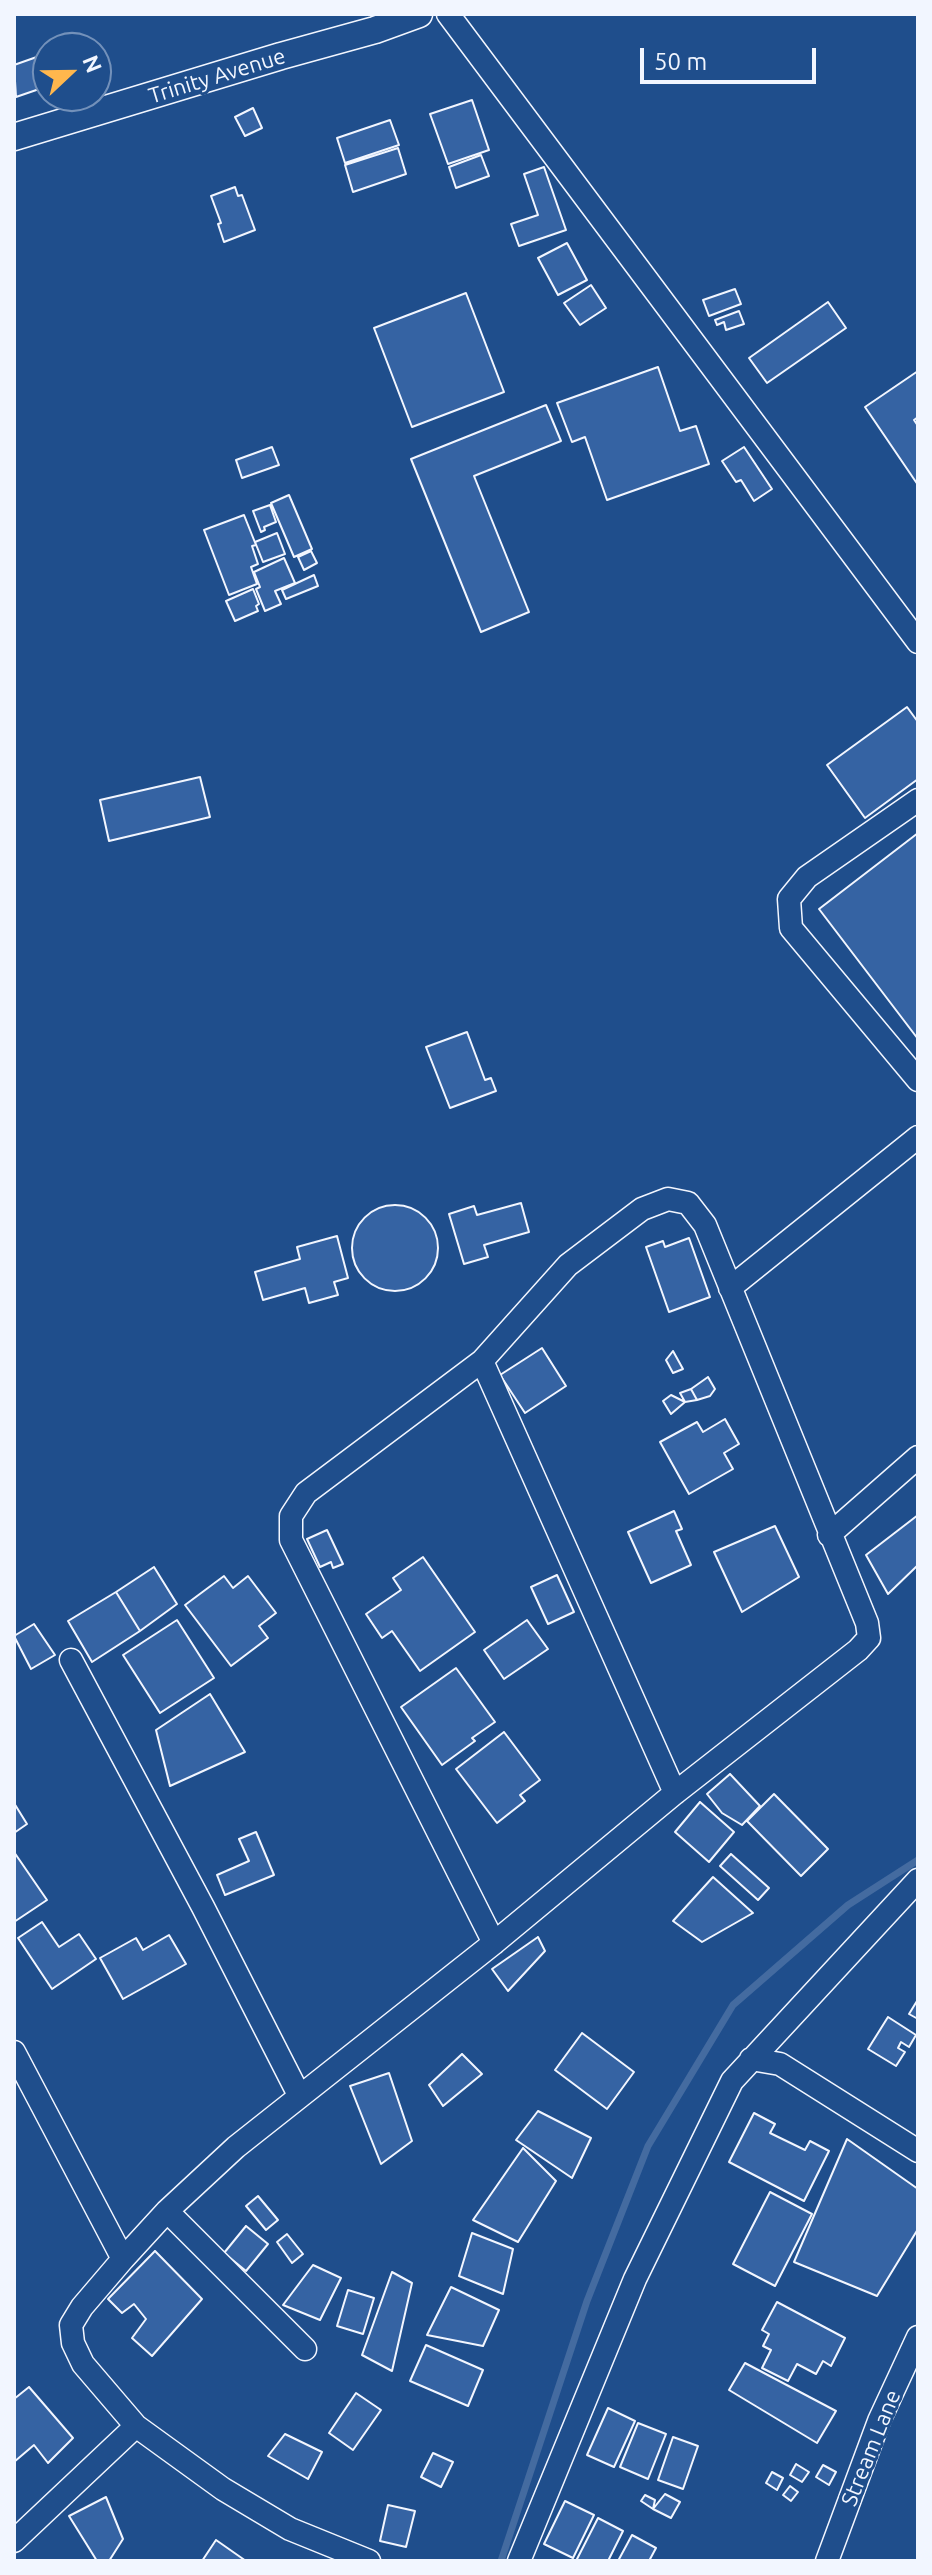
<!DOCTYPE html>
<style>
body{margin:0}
#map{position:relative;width:932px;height:2575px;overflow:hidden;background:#1f4e8c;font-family:Ubuntu,sans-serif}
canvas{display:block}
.frame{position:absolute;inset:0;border:16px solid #f2f6ff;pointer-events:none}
.north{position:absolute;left:32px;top:32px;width:80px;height:80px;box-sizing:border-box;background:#1f4e8c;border:2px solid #7391ba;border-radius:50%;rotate:68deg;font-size:22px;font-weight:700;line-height:32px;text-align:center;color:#f2f6ff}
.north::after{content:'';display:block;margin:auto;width:28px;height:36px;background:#ffb74d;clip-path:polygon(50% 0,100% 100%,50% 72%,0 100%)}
.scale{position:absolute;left:640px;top:48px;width:176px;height:36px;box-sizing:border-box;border:4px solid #f2f6ff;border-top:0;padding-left:10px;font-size:24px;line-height:28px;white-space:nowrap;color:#f2f6ff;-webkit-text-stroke:6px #1f4e8c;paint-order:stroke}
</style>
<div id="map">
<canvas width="932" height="2575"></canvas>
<div class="frame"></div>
<div class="north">N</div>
<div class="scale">50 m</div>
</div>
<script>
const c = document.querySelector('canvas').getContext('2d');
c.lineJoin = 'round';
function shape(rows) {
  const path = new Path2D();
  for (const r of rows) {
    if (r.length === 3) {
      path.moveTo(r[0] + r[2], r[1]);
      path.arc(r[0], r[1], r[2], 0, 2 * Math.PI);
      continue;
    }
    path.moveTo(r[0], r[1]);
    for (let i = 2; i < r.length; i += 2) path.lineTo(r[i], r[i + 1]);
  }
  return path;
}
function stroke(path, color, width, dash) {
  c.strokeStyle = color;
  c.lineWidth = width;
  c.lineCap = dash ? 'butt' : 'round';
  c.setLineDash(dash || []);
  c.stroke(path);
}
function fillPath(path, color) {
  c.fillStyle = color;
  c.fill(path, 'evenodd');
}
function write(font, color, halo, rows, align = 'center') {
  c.font = font + ' Ubuntu,sans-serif';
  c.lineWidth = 6;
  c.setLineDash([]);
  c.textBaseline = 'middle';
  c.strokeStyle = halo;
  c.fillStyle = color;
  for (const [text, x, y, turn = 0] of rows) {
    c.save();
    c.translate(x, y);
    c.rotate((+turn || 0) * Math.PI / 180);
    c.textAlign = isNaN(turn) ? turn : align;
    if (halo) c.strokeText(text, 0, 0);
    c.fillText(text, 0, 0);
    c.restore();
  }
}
stroke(shape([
 [501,2561,587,2301,648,2146,733,2005,848,1905,918,1860]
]), '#446ba0', 7);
const building = shape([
 [48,53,48,86,16,97,14,65,48,53],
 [472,100,489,150,448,164,430,114,472,100],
 [253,108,262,128,245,136,235,117,253,108],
 [390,120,399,145,345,163,337,138,390,120],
 [398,148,406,174,353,192,345,165,398,148],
 [481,155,489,176,456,188,449,167,481,155],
 [544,167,566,230,519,246,511,224,538,215,524,174,544,167],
 [235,187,238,196,242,195,255,230,224,242,218,224,221,223,211,196,235,187],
 [567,243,587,280,558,295,538,258,567,243],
 [591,285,606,308,580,325,564,303,591,285],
 [735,289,741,304,709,316,703,300,735,289],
 [466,293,504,392,412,427,374,328,466,293],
 [828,302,846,328,767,383,749,358,828,302],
 [739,311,744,324,726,330,724,322,717,325,715,320,739,311],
 [658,367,680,431,696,426,709,464,607,500,585,437,572,442,557,403,658,367],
 [918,371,918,417,914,420,918,426,918,485,865,407,918,371],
 [546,405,561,441,474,476,529,612,481,632,411,459,546,405],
 [272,447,279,465,242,478,236,460,272,447],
 [744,447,772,489,754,501,741,480,736,482,722,461,744,447],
 [289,495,312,549,294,557,271,503,289,495],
 [270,505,276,522,264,527,265,530,261,532,253,511,270,505],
 [244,515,256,545,252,546,258,564,251,567,257,584,229,595,204,530,244,515],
 [277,533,285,554,263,562,255,542,277,533],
 [311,551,317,563,304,570,298,557,311,551],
 [284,558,295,583,275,591,281,604,265,611,256,589,260,587,254,572,284,558],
 [314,575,318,586,286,599,282,590,314,575],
 [253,589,259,604,256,606,258,611,235,621,226,601,253,589],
 [907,707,918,722,918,779,865,818,827,765,907,707],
 [200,777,210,817,109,841,100,800,200,777],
 [918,833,918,1039,819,909,918,833],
 [467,1032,485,1080,491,1078,496,1091,450,1108,426,1047,467,1032],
 [521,1203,529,1232,484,1245,488,1257,464,1264,449,1214,474,1206,477,1215,521,1203],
 [395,1248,43],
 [337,1236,348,1278,334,1282,338,1295,309,1303,305,1288,263,1300,255,1272,300,1259,297,1247,337,1236],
 [689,1238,710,1297,669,1312,646,1247,663,1241,665,1247,689,1238],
 [542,1348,566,1386,525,1413,500,1375,542,1348],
 [673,1351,683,1369,673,1373,666,1360,673,1351],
 [708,1377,715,1389,710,1396,697,1400,691,1389,708,1377],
 [691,1389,697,1400,685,1402,680,1393,691,1389],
 [671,1395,685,1402,671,1414,663,1401,671,1395],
 [725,1419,739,1444,724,1453,733,1469,689,1494,660,1442,697,1422,703,1432,725,1419],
 [674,1511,682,1529,676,1531,691,1565,651,1583,628,1532,674,1511],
 [918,1515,918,1565,888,1594,866,1555,918,1515],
 [775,1526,799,1577,742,1612,714,1552,775,1526],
 [327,1530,343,1564,333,1568,331,1562,320,1567,307,1539,327,1530],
 [423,1557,475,1632,420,1671,392,1631,382,1638,366,1614,401,1590,393,1578,423,1557],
 [154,1567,177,1604,140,1631,116,1592,154,1567],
 [557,1575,574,1612,548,1624,531,1587,557,1575],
 [224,1576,233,1588,248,1576,276,1613,259,1626,268,1638,231,1666,185,1605,224,1576],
 [116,1592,140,1631,92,1662,68,1621,116,1592],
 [177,1620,214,1678,160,1713,123,1655,177,1620],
 [527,1620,548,1649,504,1679,484,1650,527,1620],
 [34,1624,55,1655,31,1669,14,1636,34,1624],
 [456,1668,495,1722,472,1738,475,1741,442,1765,401,1707,456,1668],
 [210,1694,245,1752,170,1786,156,1730,210,1694],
 [504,1732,540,1780,520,1795,525,1801,497,1823,456,1769,504,1732],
 [730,1774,760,1806,742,1825,722,1813,707,1794,730,1774],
 [774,1794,828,1849,801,1876,747,1821,774,1794],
 [700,1802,734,1832,709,1862,675,1832,700,1802],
 [14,1803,27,1824,14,1833,14,1803],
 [256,1832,274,1875,225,1895,217,1875,249,1861,239,1839,256,1832],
 [14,1852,47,1900,14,1922,14,1852],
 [731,1854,769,1888,758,1900,720,1866,731,1854],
 [713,1877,753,1913,702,1942,673,1921,713,1877],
 [42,1922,59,1947,79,1934,96,1959,52,1989,18,1938,42,1922],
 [169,1935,186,1964,123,1999,100,1958,136,1938,143,1950,169,1935],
 [538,1937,545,1951,508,1991,492,1969,538,1937],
 [917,2001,918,2002,918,2019,909,2014,917,2001],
 [888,2017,916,2035,909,2047,901,2042,898,2048,905,2052,896,2066,868,2049,888,2017],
 [582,2033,634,2072,607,2109,555,2070,582,2033],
 [462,2054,482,2074,443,2106,429,2085,462,2054],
 [389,2073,412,2141,381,2164,350,2086,389,2073],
 [538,2111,591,2138,572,2178,516,2140,538,2111],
 [754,2113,775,2124,770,2133,805,2150,810,2141,829,2151,804,2201,729,2162,754,2113],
 [847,2139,918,2189,918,2229,877,2296,794,2262,847,2139],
 [523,2148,556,2181,518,2242,473,2220,523,2148],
 [770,2192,812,2214,775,2286,733,2264,770,2192],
 [258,2196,278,2220,266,2230,246,2206,258,2196],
 [246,2226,268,2244,246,2271,224,2253,246,2226],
 [472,2233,513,2249,503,2294,459,2276,472,2233],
 [287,2234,303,2254,292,2263,277,2242,287,2234],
 [155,2251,202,2299,152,2356,132,2338,146,2319,134,2304,122,2313,108,2299,155,2251],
 [313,2265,341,2278,320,2320,283,2305,313,2265],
 [392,2272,412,2283,392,2371,362,2355,392,2272],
 [451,2287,499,2310,483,2346,427,2335,451,2287],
 [348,2290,374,2298,363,2334,337,2326,348,2290],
 [777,2302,845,2338,831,2366,823,2361,816,2374,797,2364,788,2381,762,2368,771,2350,763,2346,769,2334,762,2330,777,2302],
 [426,2345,483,2370,468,2406,410,2381,426,2345],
 [745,2363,836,2411,817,2443,729,2390,745,2363],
 [29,2387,73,2438,48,2463,34,2445,14,2462,14,2399,29,2387],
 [356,2393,381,2410,353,2450,329,2433,356,2393],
 [608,2408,635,2421,614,2467,587,2455,608,2408],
 [638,2423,666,2434,648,2479,620,2467,638,2423],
 [285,2434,322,2452,308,2479,268,2456,285,2434],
 [673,2437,698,2446,683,2489,658,2480,673,2437],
 [433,2453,453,2462,441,2487,421,2477,433,2453],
 [796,2464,809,2472,802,2482,790,2475,796,2464],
 [823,2465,836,2472,829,2485,816,2477,823,2465],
 [772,2472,783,2478,777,2490,766,2483,772,2472],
 [790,2486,798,2492,791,2501,783,2495,790,2486],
 [665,2494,680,2502,671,2518,653,2509,665,2494],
 [645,2495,655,2500,653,2509,641,2501,645,2495],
 [106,2497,123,2539,109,2561,97,2561,69,2516,106,2497],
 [565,2501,594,2515,573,2558,544,2544,565,2501],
 [388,2505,415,2511,406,2547,380,2541,388,2505],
 [598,2518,623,2531,608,2561,576,2561,598,2518],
 [632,2535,656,2548,649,2561,618,2561,632,2535],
 [216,2540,246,2561,202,2561,216,2540]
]);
fillPath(building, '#3563a3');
stroke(building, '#f2f6ff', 2);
const minor = shape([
 [448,14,918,642],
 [918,800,807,877,789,899,791,928,918,1080],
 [730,1288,918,1137],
 [482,1361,675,1793],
 [829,1535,918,1457],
 [71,1660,203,1907,299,2095],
 [14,2052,123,2259],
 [751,2059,780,2064,918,2151],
 [167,2211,305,2349],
 [14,2541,136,2426],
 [369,2561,290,2529,223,2489,136,2426,83,2364,73,2343,71,2325,82,2307,123,2259,167,2211,236,2147,494,1943,675,1793,858,1650,869,1638,867,1623,705,1225,688,1203,668,1199,642,1209,568,1265,482,1361,306,1493,291,1516,291,1540,494,1943],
 [519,2561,635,2279,732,2081,918,1880],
 [827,2561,879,2421,918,2337]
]);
const tertiary = shape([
 [14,137,281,56,375,30,419,14]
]);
stroke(minor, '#f2f6ff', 25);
stroke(tertiary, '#f2f6ff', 29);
stroke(minor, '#1f4e8c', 22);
stroke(tertiary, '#1f4e8c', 26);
write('22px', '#f2f6ff', '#1f4e8c', [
 ["Trinity Avenue",217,76,-17],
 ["Stream Lane",871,2448,-68]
]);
</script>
